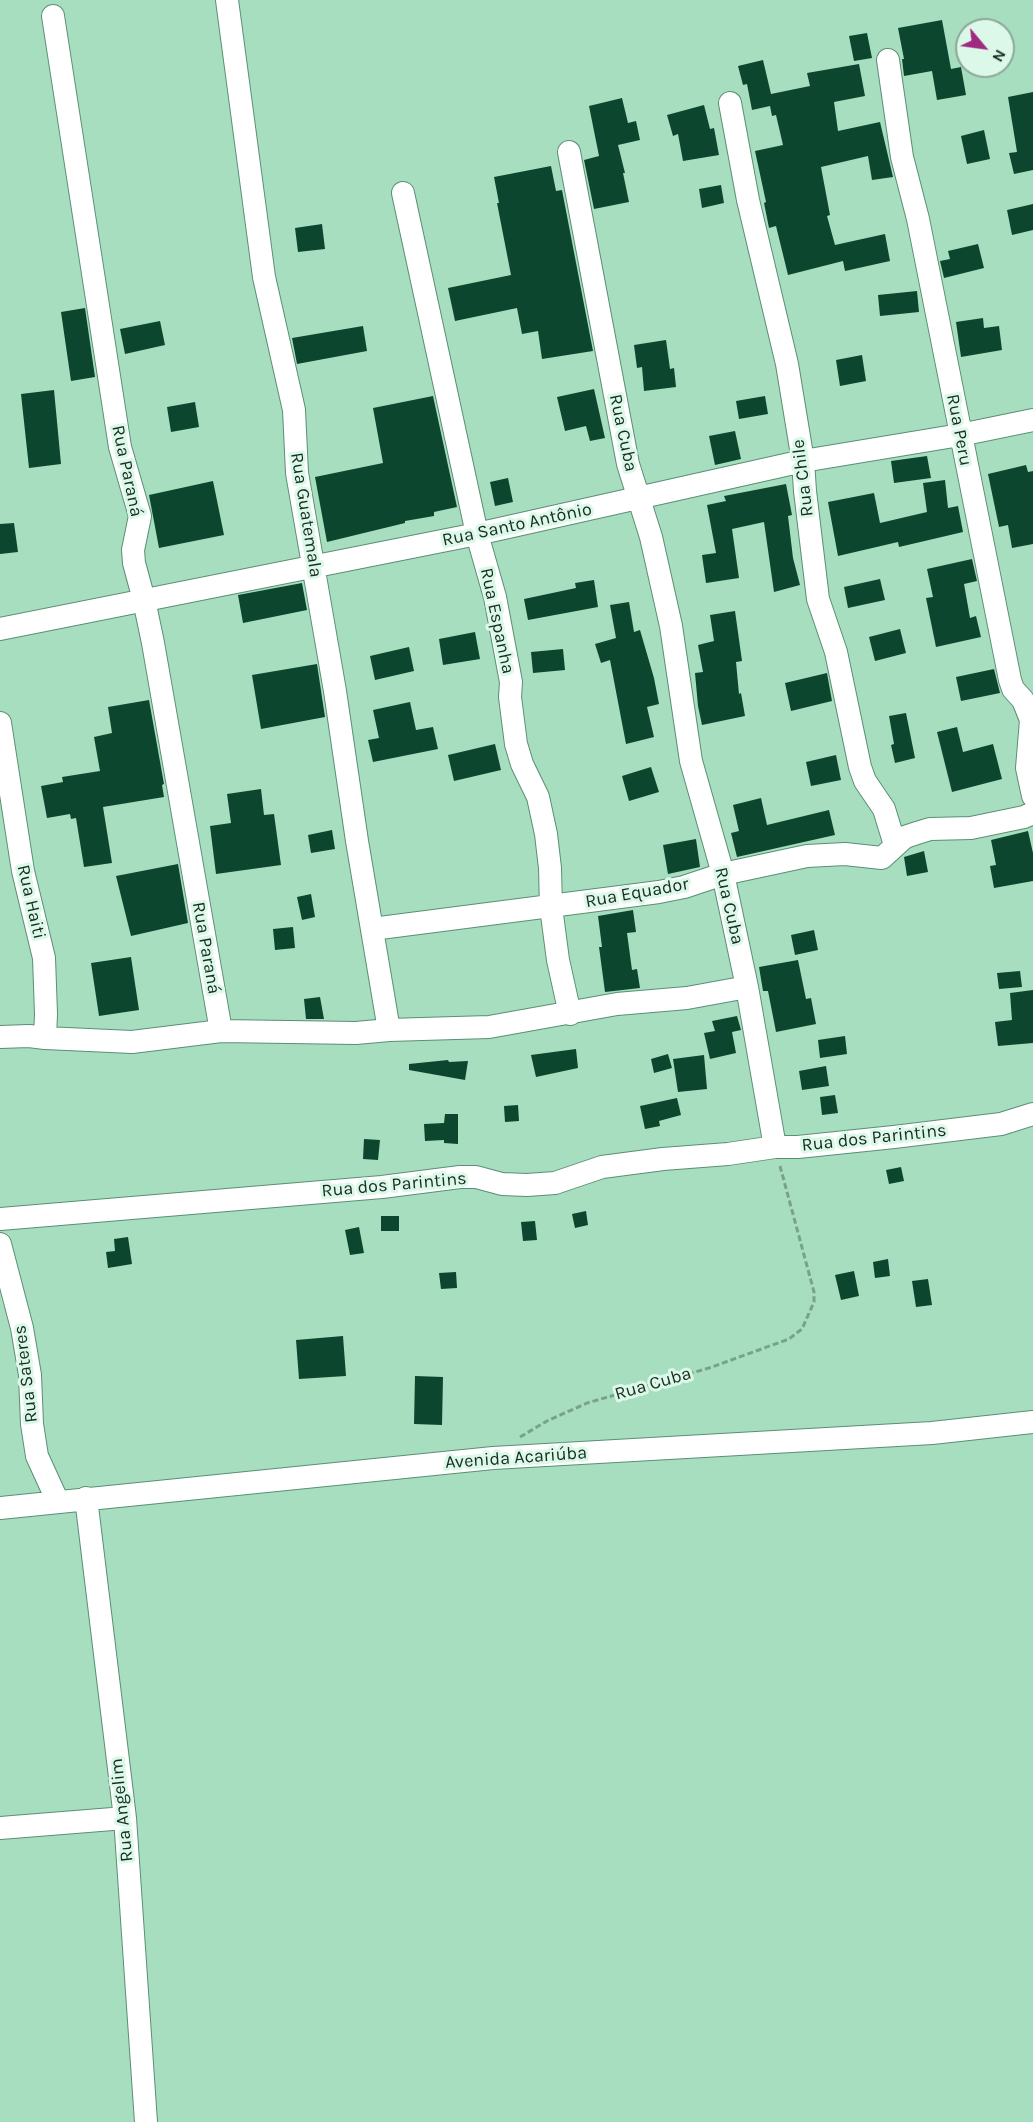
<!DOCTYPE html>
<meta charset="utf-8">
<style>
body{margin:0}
#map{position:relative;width:1033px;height:2122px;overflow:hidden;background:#a7debf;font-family:Karla,sans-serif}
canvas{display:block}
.north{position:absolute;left:955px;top:18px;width:60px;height:60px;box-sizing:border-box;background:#dcf8e8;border:2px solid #8da799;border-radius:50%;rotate:119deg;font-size:16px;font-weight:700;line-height:24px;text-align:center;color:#172d22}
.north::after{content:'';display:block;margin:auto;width:21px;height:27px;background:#a02a82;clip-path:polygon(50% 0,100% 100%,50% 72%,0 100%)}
</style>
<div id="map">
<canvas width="1033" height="2122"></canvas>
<div class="north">N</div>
</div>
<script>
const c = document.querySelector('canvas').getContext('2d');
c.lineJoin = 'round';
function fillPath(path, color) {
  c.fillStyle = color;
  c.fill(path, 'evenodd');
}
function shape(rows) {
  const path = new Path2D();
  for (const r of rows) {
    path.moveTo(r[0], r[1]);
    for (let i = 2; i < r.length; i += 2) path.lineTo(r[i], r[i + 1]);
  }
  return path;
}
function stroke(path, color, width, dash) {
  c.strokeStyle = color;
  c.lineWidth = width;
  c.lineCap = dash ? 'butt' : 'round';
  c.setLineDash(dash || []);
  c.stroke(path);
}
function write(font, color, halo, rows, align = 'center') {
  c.font = font + ' Karla,sans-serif';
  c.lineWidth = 6;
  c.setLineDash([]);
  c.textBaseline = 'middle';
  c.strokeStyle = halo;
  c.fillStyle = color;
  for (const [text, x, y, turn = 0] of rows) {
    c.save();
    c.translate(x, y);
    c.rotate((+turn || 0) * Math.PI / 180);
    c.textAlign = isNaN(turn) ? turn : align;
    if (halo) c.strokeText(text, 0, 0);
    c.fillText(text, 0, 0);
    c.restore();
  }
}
fillPath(shape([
 [942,20,951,69,961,67,966,95,937,100,932,71,904,76,902,59,904,59,898,28],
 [867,33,872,58,854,61,849,36],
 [763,60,771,94,810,86,807,73,859,64,865,96,834,102,838,131,880,122,893,177,872,180,868,156,821,167,830,215,827,216,835,245,885,234,890,261,845,271,843,261,788,275,776,226,769,228,764,203,766,202,755,151,783,145,776,115,772,116,770,106,752,110,747,84,743,85,738,66],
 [1033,92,1033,170,1014,174,1009,153,1017,152,1008,97],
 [622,98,628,123,636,121,640,140,618,145,625,173,623,173,629,202,594,209,584,160,599,156,589,106],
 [704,105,710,129,714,128,719,155,683,161,678,134,673,136,667,115],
 [984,130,990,159,967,164,961,136],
 [551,166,556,191,562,190,593,351,542,359,538,331,522,334,517,308,455,321,448,288,511,275,497,203,499,203,494,177],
 [721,185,724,203,702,208,699,189],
 [1033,204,1033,230,1012,235,1007,210],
 [322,224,325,249,298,252,295,228],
 [978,244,984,268,944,278,940,261,950,259,948,251],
 [917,291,919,312,880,316,878,295],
 [85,308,95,377,71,381,61,312],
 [983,318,984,328,999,326,1002,350,961,357,956,322],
 [160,321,165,345,125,354,120,329],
 [363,326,367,351,297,364,292,338],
 [666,340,670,369,674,368,676,387,644,391,642,367,637,368,634,345],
 [862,355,866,381,840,386,836,360],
 [594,389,605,438,590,441,586,426,565,431,557,397],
 [54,390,61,464,29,468,21,394],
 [433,396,457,507,434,512,434,516,405,521,405,523,327,542,315,477,383,463,373,408],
 [765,396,768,414,739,419,736,401],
 [195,402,199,427,171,432,167,407],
 [735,431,741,459,715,465,709,436],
 [927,456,931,478,894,483,891,461],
 [1026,465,1028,472,1033,471,1033,544,1012,548,1008,525,999,527,988,474],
 [508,478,513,502,495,506,490,482],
 [945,480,948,508,958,506,963,532,899,547,898,542,838,556,828,502,874,493,880,523,927,512,923,483],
 [213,481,224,535,159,548,149,495],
 [786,484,792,515,788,516,793,558,800,585,774,592,764,522,732,529,739,578,706,583,702,555,716,553,707,505,726,501,724,496],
 [14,523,18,552,0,554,0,524],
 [972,559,977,581,964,584,970,618,976,616,981,637,936,647,926,598,933,597,927,569],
 [880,579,885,600,848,608,844,587],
 [594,580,598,607,528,620,524,599,576,588,575,583],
 [302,583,307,610,243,623,238,595],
 [629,602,634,632,640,630,654,678,659,704,647,707,654,737,626,744,610,660,601,663,595,644,616,638,610,605],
 [735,611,742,661,736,662,739,694,741,693,745,716,702,725,698,706,695,673,703,672,698,645,714,641,710,615],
 [900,629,906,653,875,661,869,637],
 [475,632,480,659,443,665,439,639],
 [409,647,414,671,375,680,370,656],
 [563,649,565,670,533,673,531,652],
 [317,664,325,717,261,729,252,675],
 [994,669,1000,693,961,701,956,677],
 [827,673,832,701,791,711,785,683],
 [149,700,164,784,162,785,164,797,103,807,112,863,84,867,76,818,71,819,70,814,47,818,41,786,63,782,62,777,100,771,94,737,112,733,108,707],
 [410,702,416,730,433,727,438,749,373,762,368,740,379,738,373,710],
 [906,713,915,758,895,763,891,745,894,744,889,716],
 [957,727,963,752,993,744,1002,779,952,792,937,732],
 [495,744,501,770,454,781,448,755],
 [836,755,841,780,811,786,806,762],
 [651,767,659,792,629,801,622,776],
 [261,789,264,815,274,814,281,865,216,874,210,826,231,823,227,794],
 [761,798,767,825,829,810,835,835,737,857,731,833,739,831,733,805],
 [332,830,335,849,311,853,308,835],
 [1028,831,1033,853,1033,881,994,888,990,866,996,865,991,840],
 [696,839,700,867,668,874,663,845],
 [924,851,928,872,907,876,904,857],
 [178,864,188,923,131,936,116,876],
 [311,894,315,917,302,920,297,897],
 [633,910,636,932,627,933,632,970,637,969,640,988,605,992,599,947,602,947,598,916],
 [293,927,295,948,275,950,273,929],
 [814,930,818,950,795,955,791,935],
 [131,957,139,1010,99,1016,91,963],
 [798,960,806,999,811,998,816,1024,776,1032,768,991,763,991,759,967],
 [1020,971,1022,987,999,989,997,973],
 [1033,990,1033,1043,998,1046,995,1022,1012,1020,1010,993],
 [320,997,324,1019,306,1019,304,999],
 [737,1016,741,1030,732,1032,736,1053,710,1059,704,1033,715,1031,712,1021],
 [845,1036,847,1054,820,1058,818,1040],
 [576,1049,578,1068,536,1077,531,1055],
 [668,1054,672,1068,654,1073,651,1059],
 [704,1055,707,1089,678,1092,673,1059],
 [448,1060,449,1062,468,1061,465,1080,409,1070,409,1064],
 [826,1066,829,1086,802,1090,799,1071],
 [835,1095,838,1113,822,1115,820,1097],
 [677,1098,681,1115,659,1121,660,1126,645,1129,640,1106],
 [518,1105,519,1121,505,1122,504,1106],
 [445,1114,458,1114,458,1144,444,1143,444,1140,425,1141,424,1124,444,1123],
 [364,1139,380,1140,378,1160,363,1159],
 [901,1167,904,1181,889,1184,886,1170],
 [586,1211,588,1225,575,1228,572,1214],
 [381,1216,399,1216,399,1231,381,1231],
 [535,1221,537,1240,523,1241,521,1222],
 [359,1227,364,1253,350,1255,345,1230],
 [128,1237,132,1264,108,1268,106,1252,115,1251,114,1239],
 [888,1259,890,1276,875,1278,873,1262],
 [854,1271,859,1296,841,1300,835,1275],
 [456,1272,457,1288,441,1289,439,1273],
 [928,1279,932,1305,916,1307,912,1281],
 [343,1336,346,1376,299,1379,296,1340],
 [415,1376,443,1377,442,1425,414,1424]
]), '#0d462e');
const minor = shape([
 [227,0,264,277,294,410,297,473,335,691,357,841,389,1030],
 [53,16,120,447,140,516,133,550,134,563,144,600,153,643,221,1031],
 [888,60,902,157,918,219,1010,680,1013,689,1023,700,1031,720,1027,768,1033,796],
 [730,103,748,200,787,364,803,461,805,491,818,599,836,652,860,767,865,781,884,809,895,845],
 [569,152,628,464,651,537,671,626,691,761,723,874,747,987,775,1147],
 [403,193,477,534,495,597,511,682,510,697,516,744,522,764,538,797,546,834,550,868,551,907,558,960,570,1014],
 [0,629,477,534,803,461,960,435,1033,420],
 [0,723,23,871,44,958,46,1014,45,1038,29,1036,0,1037],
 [372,929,659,892,684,887,723,874,807,856,845,854,882,858,905,837,917,833,930,829,971,828,1024,817,1033,813],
 [45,1038,132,1042,221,1031,356,1033,389,1030,489,1027,617,1004,687,998,747,987],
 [0,1219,382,1187,460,1177,476,1177,502,1184,527,1185,555,1183,602,1167,663,1159,728,1154,775,1147,798,1147,894,1137,1001,1124,1033,1114],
 [0,1244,22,1328,30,1375,32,1424,37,1456,58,1502],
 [86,1498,125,1818,146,2122],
 [0,1508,493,1458,932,1433,1033,1422],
 [0,1828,125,1818]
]);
stroke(minor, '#5a8f73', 24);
stroke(shape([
 [520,1437,547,1421,587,1403,709,1368,789,1339,802,1329,814,1302,814,1292,780,1166]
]), '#77a38a', 3, [6, 3]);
stroke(minor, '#fff', 22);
write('18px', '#172d22', '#dcf8e8', [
 ["Rua Peru",959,430,79],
 ["Rua Cuba",623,433,78],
 ["Rua Paraná",127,471,78],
 ["Rua Chile",803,478,-97],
 ["Rua Guatemala",306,515,81],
 ["Rua Santo Antônio",517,525,-12],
 ["Rua Espanha",497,621,78],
 ["Rua Equador",637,893,-10],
 ["Rua Haiti",31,902,77],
 ["Rua Cuba",729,906,77],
 ["Rua Paraná",206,948,80],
 ["Rua dos Parintins",874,1138,-6],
 ["Rua dos Parintins",394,1185,-5],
 ["Rua Sateres",26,1374,-97],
 ["Rua Cuba",653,1384,-16],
 ["Avenida Acariúba",516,1458,-4],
 ["Rua Angelim",122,1810,-96]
]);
</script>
